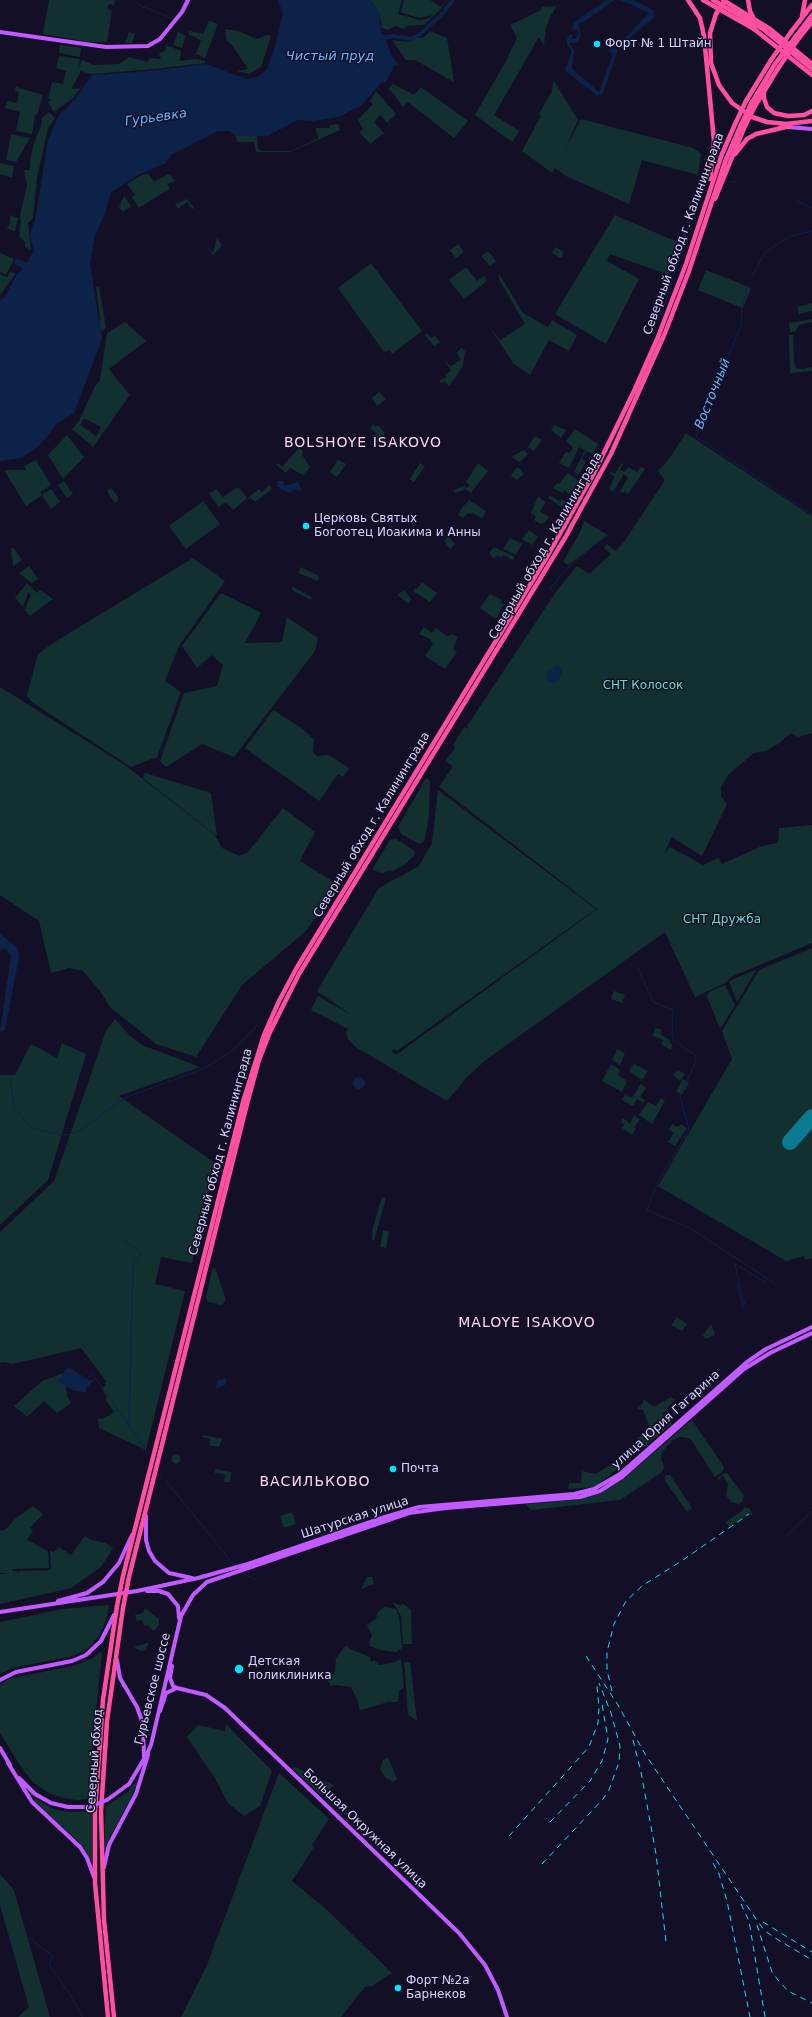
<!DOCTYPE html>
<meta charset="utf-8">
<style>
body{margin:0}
canvas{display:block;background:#130f26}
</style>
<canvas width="812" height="2017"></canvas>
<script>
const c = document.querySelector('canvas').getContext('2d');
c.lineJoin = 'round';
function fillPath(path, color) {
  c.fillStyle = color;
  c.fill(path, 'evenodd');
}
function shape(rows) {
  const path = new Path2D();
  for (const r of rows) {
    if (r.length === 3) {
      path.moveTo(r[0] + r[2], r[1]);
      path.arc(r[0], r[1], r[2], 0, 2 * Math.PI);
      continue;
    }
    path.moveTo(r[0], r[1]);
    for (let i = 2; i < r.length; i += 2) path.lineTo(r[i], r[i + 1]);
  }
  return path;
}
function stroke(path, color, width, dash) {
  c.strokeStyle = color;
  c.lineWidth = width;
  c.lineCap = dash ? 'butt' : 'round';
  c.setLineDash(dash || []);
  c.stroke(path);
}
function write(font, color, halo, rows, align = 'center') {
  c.font = font + ' "DejaVu Sans",sans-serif';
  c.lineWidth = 3;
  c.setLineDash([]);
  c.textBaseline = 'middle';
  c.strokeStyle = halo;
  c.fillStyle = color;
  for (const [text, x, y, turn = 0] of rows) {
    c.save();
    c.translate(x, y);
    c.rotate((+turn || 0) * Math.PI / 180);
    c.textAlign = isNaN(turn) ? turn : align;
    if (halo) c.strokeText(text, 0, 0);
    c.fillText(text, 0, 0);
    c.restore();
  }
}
fillPath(shape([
 [49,0,115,0,114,5,109,4,107,8,112,11,107,42,88,42,43,34],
 [370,0,402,0,398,14,419,20,427,19,433,15,419,18,402,13,401,11,404,0,430,0,441,7,446,0,441,9,424,25,407,26,404,29,395,26,388,30,382,28,380,16],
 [557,6,551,15,546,27,544,45,539,37,494,115,519,131,512,142,475,115,506,61,517,38,510,25,541,10,542,7],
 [209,21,218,24,205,58,196,54,201,40,188,34,190,31,203,34],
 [225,29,238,31,257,39,267,35,271,36,261,67,249,74,236,71,248,69,232,45,226,40],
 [430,31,447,38,454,82,415,60,406,60,392,40,410,42,415,38,423,38],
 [129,32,135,34,132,43,125,43],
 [178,32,186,36,182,48,173,45],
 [60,45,81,48,80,57,59,53],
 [166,45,181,51,180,61,196,59,205,61,205,63,155,69,92,74,80,71,80,73,71,89,81,88,73,98,54,112,48,102,52,99,48,99,52,82,63,84,66,71,56,68,59,56,80,59,79,67,82,60,94,65,119,64,129,57,147,62,150,58,161,59,159,53,165,51],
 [554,81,578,120,565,149,581,119,693,148,701,154,698,175,642,160,629,204,566,176,555,168,552,173,522,151,541,116,539,114,552,91],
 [393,84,414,95,421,87,468,121,454,138,408,102,403,107,393,93,388,89],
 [16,87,43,95,37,115,35,115,32,134,16,131,20,112,5,108,7,101,17,103,19,92,15,91],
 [376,91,396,114,388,122,391,127,380,114,374,122,384,133,370,144,359,132,363,129,358,120,373,104,370,101],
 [49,112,55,118,48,128,37,178,33,218,28,223,31,250,25,247,25,242,19,236,21,220,20,214,27,186,24,170,30,170,30,160,33,146,41,126,42,118],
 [338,124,340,130,290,152,256,152,254,142,238,142,235,135,257,135,258,149,262,151,291,151,319,138,315,128,330,128,330,125],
 [11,134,30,138,16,162,6,160],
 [0,163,14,166,12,178,0,174],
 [148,174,154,182,169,174,175,181,167,184,170,189,156,197,139,208,132,197,135,195,127,184,142,175],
 [124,196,131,206,123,212,119,207],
 [187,199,194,208,192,209,187,202,178,209,175,204],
 [10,215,18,218,15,231,7,229,10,223],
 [615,215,677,242,667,274,610,254,607,261,639,279,606,344,555,314],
 [217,238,222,246,213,255,205,244,213,253],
 [458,244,464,252,456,258,450,250],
 [555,247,564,252,561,258,552,253],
 [488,251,496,261,490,266,481,256],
 [0,253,14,259,6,275,0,272],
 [371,263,422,331,392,354,390,350,384,352,338,288],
 [466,267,477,281,484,276,487,281,464,299,449,280],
 [706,270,751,288,743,308,698,290],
 [10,272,16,273,0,295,0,274,7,277],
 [499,274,523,313,548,327,552,320,577,335,569,351,549,340,530,375,513,363,491,329,500,340,525,324,499,279],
 [99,286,106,328,98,333,100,319,96,287],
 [812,303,812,311,799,314,797,307],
 [812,319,812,322,799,325,795,332,790,332,789,323],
 [125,322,146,341,109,369,130,395,93,447,72,429,79,421,95,386,100,381,107,333],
 [84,418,101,427,96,436,80,425],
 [427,333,431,338,435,336,440,342,434,346,425,335],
 [789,335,793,335,794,363,796,368,803,369,812,367,812,371,790,373],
 [462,348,465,351,463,365,458,374,449,387,445,381,441,383,439,381,447,377,445,375,451,370,444,360,451,366,461,360,457,352],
 [379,392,386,399,377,406,372,398],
 [373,424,376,427,378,425,385,433,379,443,372,438,376,433,370,428],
 [554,425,566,430,561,438,551,430],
 [575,429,598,444,593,454,586,451,582,459,586,461,579,475,574,472,585,450,579,447,569,468,559,463,566,452,570,453,573,447,566,441],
 [686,433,812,516,812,733,798,737,791,733,778,744,765,751,754,753,728,775,721,787,721,796,727,804,702,856,672,837,664,854,670,847,703,865,718,858,722,864,762,846,778,843,779,828,812,825,812,943,731,977,727,982,695,997,665,932,487,1059,466,1078,447,1101,354,1046,348,1039,346,1033,348,1029,311,1010,318,996,351,1015,317,991,379,888,419,866,432,843,438,790,596,909,397,1051,394,1049,391,1052,396,1055,597,909,439,787,453,766,445,761,455,748,453,745,464,727,469,729,467,726,556,592,577,566,589,574,611,554,604,548,607,544,615,551,624,542,665,480,658,471,669,459],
 [67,435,84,457,63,479,48,455],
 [343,435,347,438,349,436,358,445,356,447,353,446,341,437],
 [535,436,542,440,534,451,528,447],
 [299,448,303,451,302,455,310,467,303,475,290,468,286,473,276,465,278,463,282,467],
 [524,450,528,454,520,462,511,457,507,459],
 [36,460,51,485,40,492,42,495,51,489,60,502,51,509,42,495,26,506,4,470,26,470,24,466],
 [338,460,346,464,337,477,330,472],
 [420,463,425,466,414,482,410,479],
 [478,463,488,471,471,493,465,489,455,493,453,491,463,486,467,488,470,485,466,482],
 [621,463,623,464,620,470,625,472,628,467,637,472,641,467,645,469,628,494,626,493,626,490,623,493,620,491,628,478,624,474,613,492,609,489,615,476,610,474,610,472,615,474],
 [516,468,520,469,524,474,517,480,511,476],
 [568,473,579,481,570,495,564,490,562,493,553,488,557,483,559,484],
 [64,481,73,494,67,498,58,485],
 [269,485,272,489,255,502,251,498,249,499,248,498,259,489,262,492],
 [238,487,247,498,233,510,226,502,219,507,209,494,216,489,223,497],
 [111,488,118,497,118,501,115,503,107,491],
 [550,495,560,502,562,499,566,502,562,507,548,498],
 [538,497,546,502,540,511,549,517,545,522,541,524,534,520,536,516,531,513],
 [469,500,486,511,482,518,472,513,471,514,468,513,463,518,458,515,462,508],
 [203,501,220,524,186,549,169,526],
 [584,521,608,535,568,565,563,562,581,530],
 [529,530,538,537,532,545,522,539],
 [448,536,455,544,450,549,444,541],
 [510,538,521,543,523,541,516,555,503,549],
 [13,547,22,560,13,566,11,549],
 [494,547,515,557,513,560,503,555,501,558,497,555,494,559,489,553],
 [193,558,225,581,179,646,165,681,181,692,157,757,131,767,33,703,27,696,38,654,53,643],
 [29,566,38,579,32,583,19,573],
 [301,567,317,575,319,578,318,581,298,573],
 [422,582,437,593,430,602,413,591,415,588,417,589],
 [27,583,37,593,40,590,53,599,30,616,25,610,31,594,28,592,23,607,15,598],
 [293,587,312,597,311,600,292,590],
 [404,590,411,599,409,604,397,595],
 [221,593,261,613,245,643,282,642,287,617,318,638,315,651,234,757,202,744,166,767,160,761,184,693,217,686,223,665,212,655,197,668,182,646],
 [490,594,502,600,501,602,504,604,496,619,480,608],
 [424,627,432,633,436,628,448,637,451,634,458,637,453,649,457,652,445,669,425,656,433,644,430,639,419,634],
 [0,687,125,765,215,835,222,848,239,856,248,852,283,808,315,832,300,861,340,886,305,932,242,985,196,1057,156,1044,110,1007,100,991,83,971,69,968,51,973,39,921,0,895],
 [273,710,303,729,314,740,313,752,317,756,329,755,349,768,343,777,338,774,319,801,245,748],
 [145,773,211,793,217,836,143,778],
 [426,778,430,781,429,813,426,834,424,841,420,844,401,834,398,827],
 [396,839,412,849,415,852,414,856,404,865,391,872,390,870,382,873,372,870,390,840],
 [812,948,812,1114,787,1141,791,1144,812,1120,812,1258,806,1260,804,1256,786,1261,658,1186,732,1059,722,1031,759,970],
 [755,970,756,971,737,1002,729,981],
 [725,985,735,1005,720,1029,707,996,709,992],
 [614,991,625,995,622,1003,611,999],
 [115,1019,130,1036,142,1045,200,1067,119,1096,215,1163,192,1263,161,1257,155,1284,185,1291,146,1450,99,1428,98,1418,103,1419,114,1412,105,1399,107,1398,102,1388,105,1386,106,1381,81,1348,13,1364,3,1362,0,1363,0,1232,54,1181,106,1031],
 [655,1028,662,1030,660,1034,668,1039,672,1045,671,1050,661,1044,663,1040,653,1036],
 [62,1043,86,1054,48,1180,0,1225,0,1075,15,1075,31,1044,57,1058],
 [617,1049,625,1053,620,1065,612,1060],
 [611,1064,620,1070,618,1075,627,1081,622,1092,602,1081],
 [634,1064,648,1071,642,1080,629,1071],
 [678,1070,685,1074,680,1081,673,1075],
 [683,1079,689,1082,682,1095,676,1091],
 [641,1084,646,1088,640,1097,645,1100,643,1103,637,1099,633,1106,622,1100,625,1095,632,1098],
 [661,1098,665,1101,652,1124,639,1115,648,1102,656,1106],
 [634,1116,640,1119,634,1127,636,1128,632,1135,622,1128,624,1124,621,1122,623,1118,630,1124],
 [672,1124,678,1127,681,1124,687,1128,675,1146,668,1142,674,1133,669,1130],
 [382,1197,386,1198,374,1241,372,1240,372,1231],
 [383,1230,389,1231,386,1248,380,1247],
 [215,1268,225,1297,225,1301,222,1305,208,1302,206,1298,212,1269],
 [677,1317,687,1324,682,1331,671,1325],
 [711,1324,715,1335,705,1339,703,1335],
 [64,1373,67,1396,71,1403,57,1413,44,1401,27,1417,14,1406,42,1381],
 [671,1397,675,1400,662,1414,672,1424,595,1487,568,1489,569,1483,581,1483,582,1471,595,1474,612,1464,623,1451,628,1454,636,1440,650,1428,643,1410,637,1409,643,1403,643,1399,654,1407],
 [692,1420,724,1467,722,1472,715,1477,692,1441,688,1438,680,1437,673,1440,662,1452,661,1459,664,1467,662,1472,620,1500,531,1510,526,1504,572,1500,600,1494,621,1481],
 [204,1435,222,1439,219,1447,209,1445,211,1439,203,1437],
 [176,1459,4.5],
 [215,1469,231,1472,230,1482,224,1482,225,1474,215,1473],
 [727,1473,744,1496,742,1502,739,1504,731,1502,726,1495,728,1484,723,1476,721,1476,718,1482,718,1477,723,1474],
 [666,1475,670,1475,692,1508,687,1512,664,1479],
 [33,1506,43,1514,31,1527,30,1528,33,1531,27,1540,48,1551,49,1568,12,1569,13,1571,17,1571,17,1573,20,1571,51,1570,50,1551,54,1552,59,1547,71,1555,85,1536,91,1540,106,1543,113,1548,101,1567,71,1588,0,1604,0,1574,10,1574,0,1573,0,1531,5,1530,15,1519],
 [744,1507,749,1508,753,1515,748,1515,729,1527,726,1522,743,1510],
 [292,1512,296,1524,284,1528,280,1516],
 [367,1577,372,1577,374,1584,361,1589],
 [393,1602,401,1606,402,1604,406,1606,411,1610,412,1644,403,1644,401,1616],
 [109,1605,106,1620,100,1634,89,1648,73,1656,12,1668,0,1674,0,1622,63,1609],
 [384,1607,396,1609,399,1617,402,1648,396,1652,381,1650,370,1646,369,1643,372,1635,367,1625,376,1619,378,1612],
 [145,1608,159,1619,159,1625,154,1631,147,1625,144,1626,142,1620,137,1621,135,1615,143,1613],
 [150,1642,146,1648,147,1650,141,1651,134,1647],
 [346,1645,350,1649,370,1657,371,1662,374,1660,379,1665,393,1663,401,1659,404,1687,399,1691,398,1702,388,1702,361,1710,359,1709,358,1701,351,1687,335,1685,331,1686,327,1679,335,1672,336,1658],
 [100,1652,102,1653,92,1752,90,1798,78,1800,63,1798,47,1792,34,1783,23,1770,0,1733,0,1686,8,1679,73,1666,93,1658],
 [404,1662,410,1662,417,1721,408,1714],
 [226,1724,272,1771,260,1806,244,1816,228,1803,216,1780,187,1737,198,1725,225,1731],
 [388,1757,397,1779,393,1782,386,1778,380,1769,383,1760],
 [295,1767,329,1783,334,1785,322,1796,293,1769],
 [279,1773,329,1819,312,1845,314,1847,292,1881,326,1909,392,1973,372,1986,365,1987,341,2017,181,2017,207,1965],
 [136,1782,137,1783,131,1798,104,1848,106,1806,127,1793],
 [35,1798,53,1809,70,1812,92,1811,92,1862,78,1841,48,1814,34,1800],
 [0,1874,14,1890,50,2017,18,2017,29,2007,0,1905]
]), '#12302f');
fillPath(shape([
 [278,0,370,0,379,11,381,34,386,40,391,54,399,65,394,66,386,82,381,83,361,106,338,117,313,121,297,120,268,136,237,136,229,131,218,131,171,155,166,163,138,175,111,192,105,214,95,235,90,264,102,339,74,413,57,424,41,444,22,458,0,461,0,301,5,297,16,276,23,269,14,263,17,258,27,263,34,251,30,235,36,215,48,140,59,115,76,98,92,75,150,71,206,64,246,79,258,77,267,69,274,50,283,13],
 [606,0,614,0,584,22,580,23,578,25,581,34,579,40,575,43,570,42,570,44,574,50,572,69,599,92,613,54,609,51,612,46,618,50,603,93,597,96,565,70,571,55,571,50,567,45,567,39,570,34,573,36,571,39,575,39,579,33,577,28,575,30,572,28,574,22],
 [620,0,633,0,653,10,655,16,619,48,614,45,617,39,622,41,649,13],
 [278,481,283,481,284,486,298,482,302,492,294,489,290,493,283,490,277,486],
 [556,665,561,667,562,672,559,679,553,684,547,680,546,673],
 [0,934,17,947,19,957,5,1030,0,1032,11,956,6,949,0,950],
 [359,1083,6],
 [70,1368,90,1381,96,1378,86,1388,86,1392,75,1391,58,1382,66,1369],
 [225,1378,227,1380,225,1385,216,1388,217,1381]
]), '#0c2248');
stroke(shape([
 [135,0,139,5,171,18],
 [730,182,736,182],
 [796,201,812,208],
 [752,277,765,252,791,236,812,231],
 [748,285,742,307,741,325,696,437,812,514],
 [649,331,661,314,666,301,704,173],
 [550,589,565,570,606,535],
 [638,968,653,1002,673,1010,672,1037,674,1041,694,1054,696,1061,680,1096,689,1130,658,1182,647,1210,690,1228,777,1285],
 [10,1078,14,1108,32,1128,63,1135,71,1134,82,1129,120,1101,129,1096,203,1069,232,1051,260,1023],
 [123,1239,142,1253,133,1263,129,1425],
 [735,1264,741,1293,745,1305],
 [735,1264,765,1282],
 [736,1283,744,1309],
 [92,1373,145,1448,147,1455],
 [158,1471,162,1476],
 [166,1481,235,1566],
 [786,1536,812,1511],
 [242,1572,257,1581],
 [29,1938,53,1956,49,1965,67,1990,83,2017]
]), '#0c2248', 1);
stroke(shape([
 [379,38,394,36,410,39,419,35,443,13,453,0]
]), '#0c2248', 4);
stroke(shape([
 [790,1142,812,1117]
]), '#0a7a92', 16);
stroke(shape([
 [0,32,106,47,148,46,160,39,182,12,188,0],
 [788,127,812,129],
 [146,1516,146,1540,149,1551,155,1561,169,1573,192,1578],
 [147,1591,159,1591,168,1594,178,1606,179,1618],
 [58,1601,87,1593,103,1582,119,1563,132,1535],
 [0,1612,137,1591,198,1578,248,1564,385,1517,419,1507,574,1494,594,1489,620,1474,747,1362,766,1349,812,1327],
 [117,1660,120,1678,137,1707,143,1724,144,1757],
 [172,1666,170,1678,173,1686,177,1688,206,1695,225,1708,459,1933,485,1965,498,1990,507,2017],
 [0,1680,16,1672,72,1661,86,1655,101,1641,114,1615],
 [160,1711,166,1693,177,1688],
 [0,1748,10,1765],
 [8,1763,32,1802,80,1847,87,1858,94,1877],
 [19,1778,35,1794,51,1803,68,1807,89,1807],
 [107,1800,129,1784,147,1754,151,1745,181,1616,193,1595,207,1582,409,1513,446,1508,580,1497,600,1491,622,1477,744,1369,770,1353,812,1333],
 [104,1867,109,1845,136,1794,148,1755]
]), '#c25bff', 4);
stroke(shape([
 [688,0,700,18,704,36,714,141,710,179],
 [703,0,754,29,812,75],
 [713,0,763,29,812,69],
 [723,0,770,29,812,64],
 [748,0,750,11,753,17],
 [716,14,710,33,711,63,719,85,732,103,752,117,767,122,786,124,812,121],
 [802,16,805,0],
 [791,32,812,5],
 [796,36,812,15],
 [799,38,812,22],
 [768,83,764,90,764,98,767,107,774,113,788,116,804,115,812,111],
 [746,101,771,60],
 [751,104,775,64],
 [755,106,779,67],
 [735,154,747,139,756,134,790,126],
 [715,199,745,126],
 [123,1576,243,1102,264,1035,279,1001,296,969,547,557,594,473,634,391,658,337,686,264,722,154,736,122],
 [129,1577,247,1104,259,1060,270,1032,299,974,565,538,611,454,665,333,689,271,725,162,741,125],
 [108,2017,95,1883,95,1811,103,1700,117,1606],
 [114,2017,104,1920,101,1811,107,1721,123,1608]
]), '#ff4fa3', 4.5);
stroke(shape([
 [586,1656,618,1705,645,1754,758,1922,765,1931,775,1938,812,1960],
 [612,1691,607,1670,607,1652,614,1624,626,1601,642,1586,683,1560,749,1514],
 [633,1740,641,1772,656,1854,666,1942],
 [550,1822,590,1781,602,1761,608,1739,602,1704],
 [509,1836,589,1747,598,1723,599,1707,597,1686],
 [713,1863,719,1874,727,1901,750,2017],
 [542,1864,603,1799,609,1790,619,1762,620,1746,611,1713,599,1683],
 [741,1904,749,1921,765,2017],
 [763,1922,812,1952],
 [757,1925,772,1972,778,1980,788,1991,812,2003]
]), '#00e5ff', 1, [6, 5]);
stroke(shape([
 [89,1807,107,1800]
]), '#c25bff', 4);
stroke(shape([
 [716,14,725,0],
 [771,60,791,32],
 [775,64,796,36],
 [779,67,799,38],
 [736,122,746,101],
 [741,125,751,104],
 [745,126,755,106],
 [117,1606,123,1576],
 [123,1608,129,1577]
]), '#ff4fa3', 4.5);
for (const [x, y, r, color] of [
 [597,44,4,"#00e5ff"],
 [306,526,4,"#00e5ff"],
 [393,1469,4,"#00e5ff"],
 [239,1669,5,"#00e5ff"],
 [398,1988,4,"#00e5ff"]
]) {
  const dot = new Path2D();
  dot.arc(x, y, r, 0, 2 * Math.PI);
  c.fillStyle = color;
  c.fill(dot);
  stroke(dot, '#130f26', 1.5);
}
write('12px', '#d9d4ff', '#130f26', [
 ["Форт № 1 Штайн",605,44],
 ["Церковь Святых",314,519],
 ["Богоотец Иоакима и Анны",314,533],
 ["Почта",401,1469],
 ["Детская",248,1662],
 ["поликлиника",248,1676],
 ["Форт №2а",406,1981],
 ["Барнеков",406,1995]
], 'left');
write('12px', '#d9d4ff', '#130f26', [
 ["Северный обход г. Калининграда",684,234,-70],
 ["Северный обход г. Калининграда",546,546,-60],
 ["Северный обход г. Калининграда",372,825,-59],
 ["Северный обход г. Калининграда",221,1152,-75],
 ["улица Юрия Гагарина",666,1420,-42],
 ["Шатурская улица",355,1518,-18],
 ["Гурьевское шоссе",153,1689,-76],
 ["Северный обход",95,1761,-86],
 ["Большая Окружная улица",365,1829,44]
]);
write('12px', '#5fe0c0', '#130f26', [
 ["СНТ Колосок",643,686],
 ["СНТ Дружба",722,920]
]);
write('italic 13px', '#62b6ff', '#130f26', [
 ["Чистый пруд",330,57],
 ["Гурьевка",156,118,-8],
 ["Восточный",713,394,-68]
]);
c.letterSpacing = '1px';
write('14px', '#ffd6f0', '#130f26', [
 ["BOLSHOYE ISAKOVO",363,443],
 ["MALOYE ISAKOVO",527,1323],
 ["ВАСИЛЬКОВО",315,1482]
]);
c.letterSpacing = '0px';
</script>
